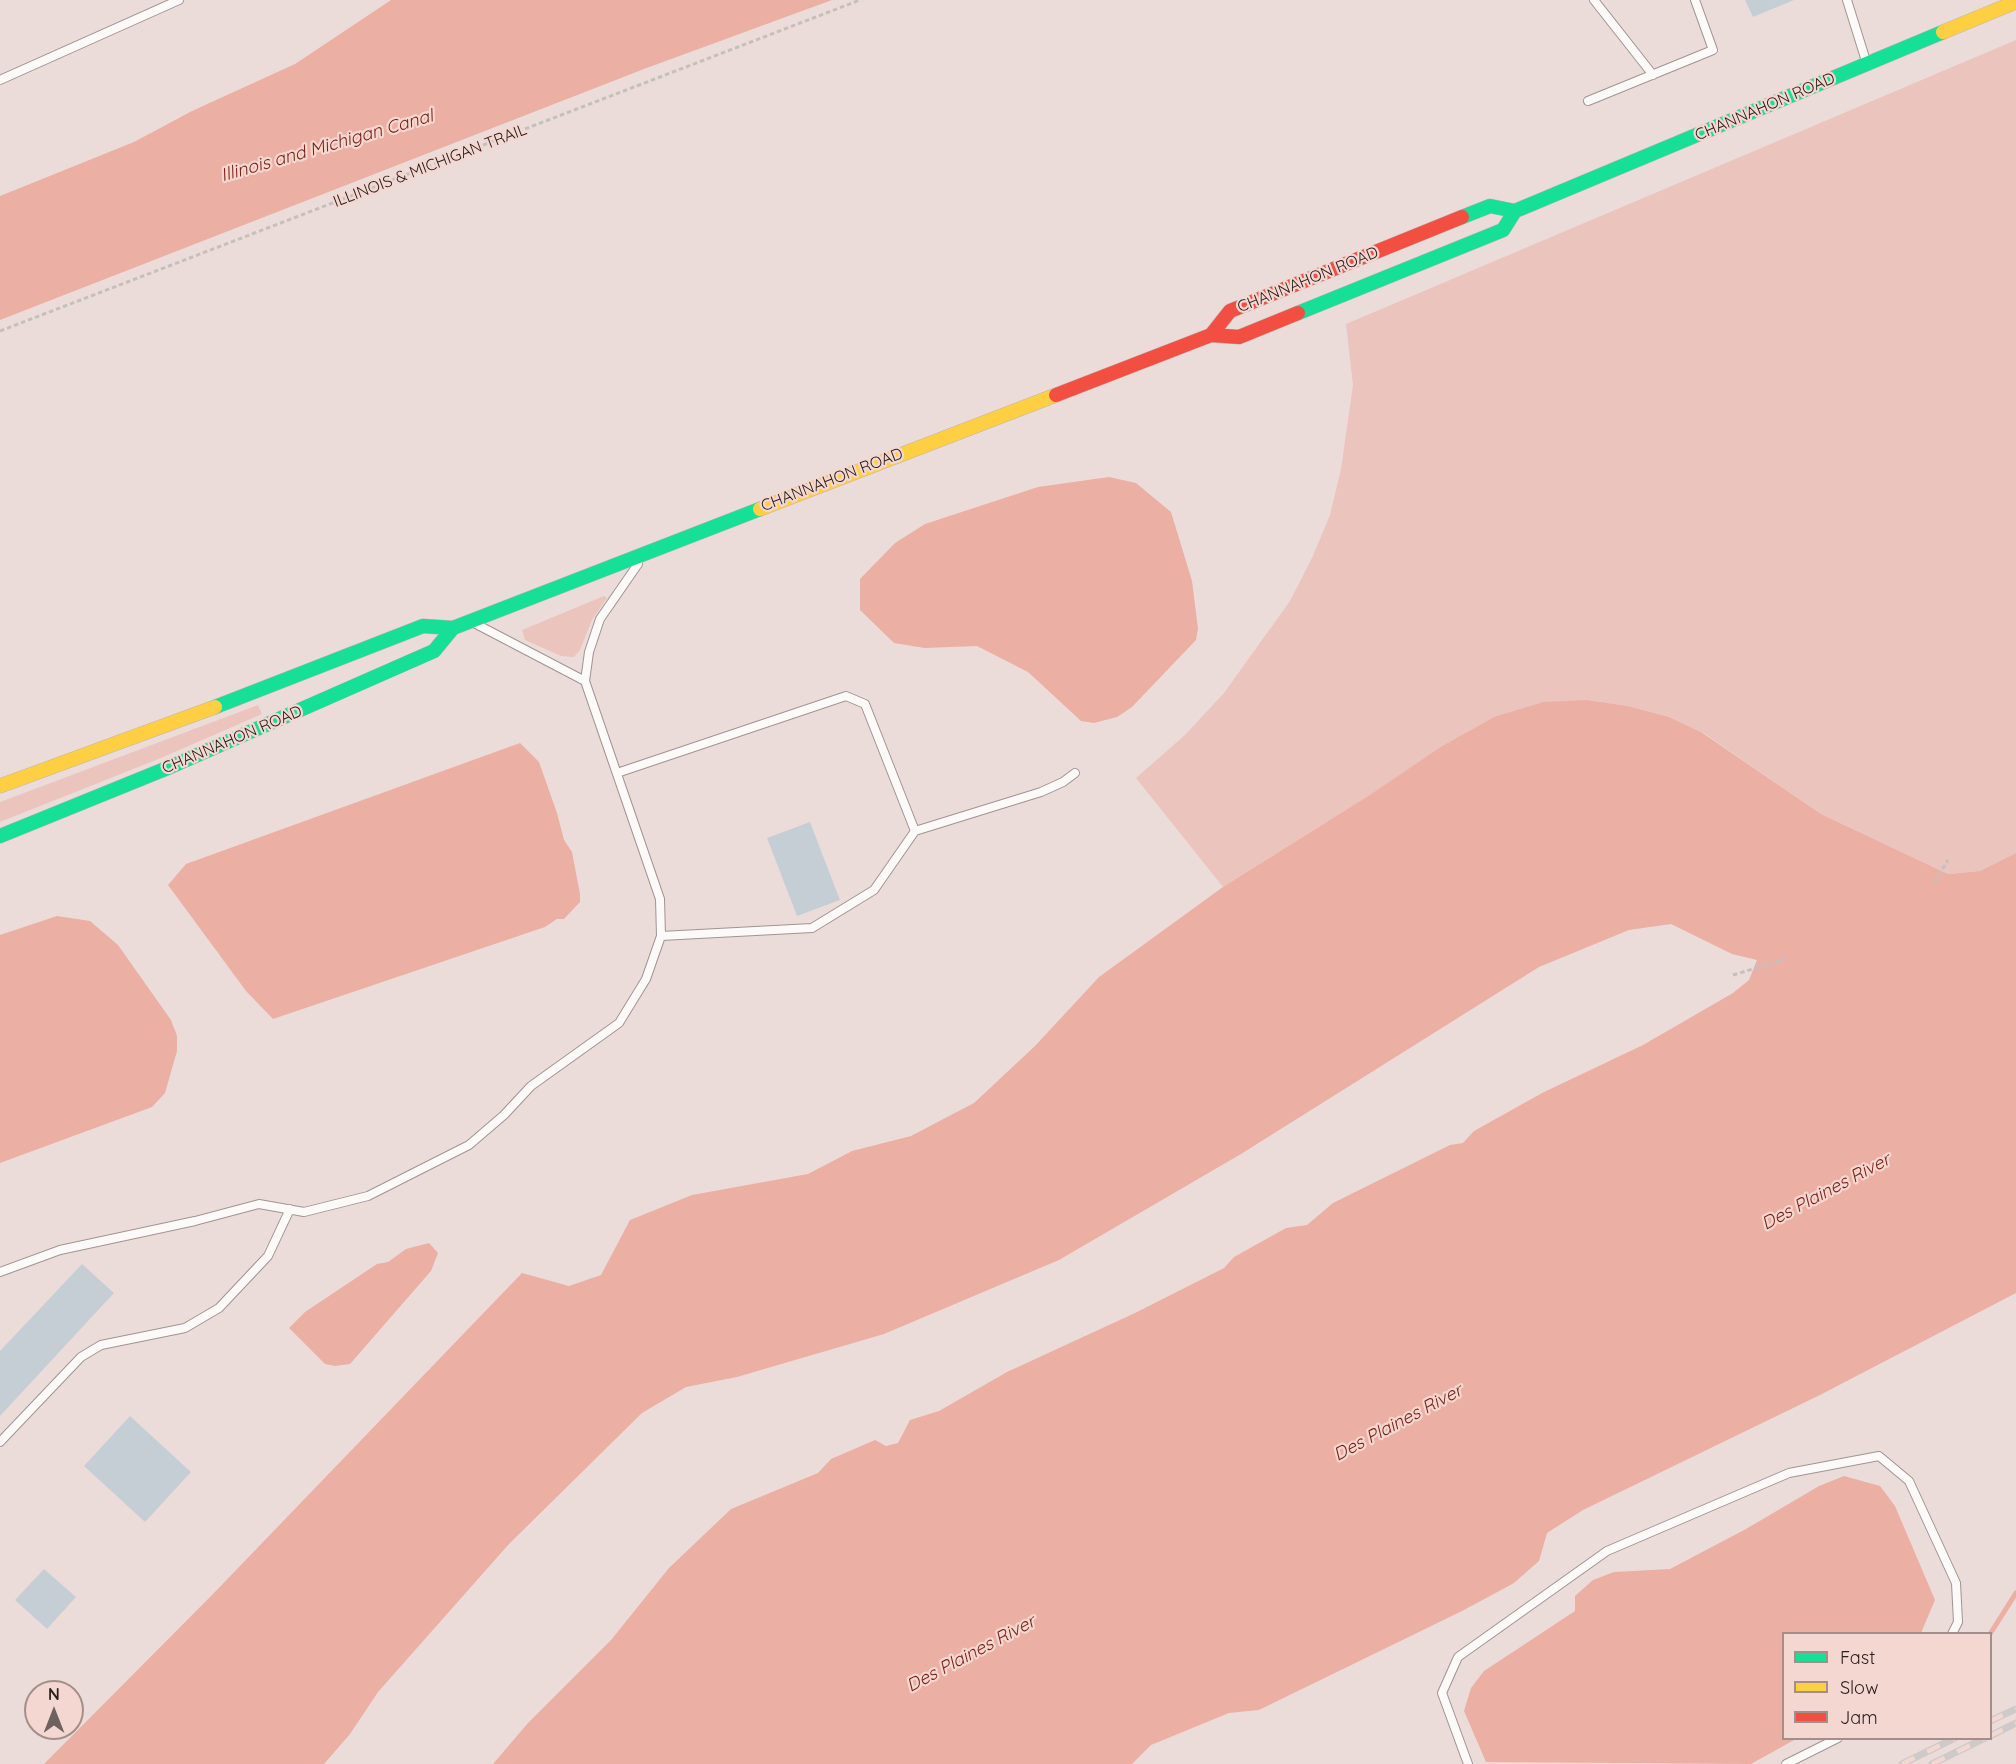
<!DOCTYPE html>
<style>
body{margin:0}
#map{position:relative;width:2016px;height:1764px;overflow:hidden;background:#ecdcd9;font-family:Quicksand,sans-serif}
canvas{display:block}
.legend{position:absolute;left:1782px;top:1632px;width:210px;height:108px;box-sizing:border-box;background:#f4d7d1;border:2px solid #a38e89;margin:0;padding:8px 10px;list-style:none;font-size:18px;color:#2a201e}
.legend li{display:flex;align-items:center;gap:12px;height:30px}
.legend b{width:30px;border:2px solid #a38e89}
.north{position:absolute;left:24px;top:1680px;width:60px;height:60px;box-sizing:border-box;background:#f4d7d1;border:2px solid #a38e89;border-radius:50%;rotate:0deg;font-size:16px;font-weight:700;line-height:24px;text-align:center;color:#2a201e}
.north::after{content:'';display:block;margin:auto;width:21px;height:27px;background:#6e625f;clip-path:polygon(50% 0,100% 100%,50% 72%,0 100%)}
</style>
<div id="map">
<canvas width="2016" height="1764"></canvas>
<ul class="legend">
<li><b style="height:8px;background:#16e098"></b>Fast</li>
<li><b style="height:8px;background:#ffcf43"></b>Slow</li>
<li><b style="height:8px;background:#f24e42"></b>Jam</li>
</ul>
<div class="north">N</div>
</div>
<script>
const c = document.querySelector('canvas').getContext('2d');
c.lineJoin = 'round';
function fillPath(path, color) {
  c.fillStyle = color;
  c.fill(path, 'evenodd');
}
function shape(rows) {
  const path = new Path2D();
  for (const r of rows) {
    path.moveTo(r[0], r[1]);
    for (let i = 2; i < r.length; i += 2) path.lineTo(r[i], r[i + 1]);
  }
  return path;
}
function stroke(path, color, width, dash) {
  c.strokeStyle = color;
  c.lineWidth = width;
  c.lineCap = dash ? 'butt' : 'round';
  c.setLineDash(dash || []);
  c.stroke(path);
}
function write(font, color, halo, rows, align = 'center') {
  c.font = font + ' Quicksand,sans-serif';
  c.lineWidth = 4.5;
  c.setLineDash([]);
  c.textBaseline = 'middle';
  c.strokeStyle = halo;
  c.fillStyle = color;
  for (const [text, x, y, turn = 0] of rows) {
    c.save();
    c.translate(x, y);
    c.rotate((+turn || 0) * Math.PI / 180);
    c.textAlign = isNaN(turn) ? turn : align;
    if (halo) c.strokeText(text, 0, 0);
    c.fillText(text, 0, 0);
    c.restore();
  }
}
fillPath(shape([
 [2016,40,2016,853,1980,871,1948,874,1821,814,1705,734,1669,717,1628,706,1587,700,1494,717,1442,746,1368,796,1223,887,1136,778,1185,735,1224,693,1290,601,1312,558,1330,515,1341,469,1353,385,1346,324],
 [604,596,607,598,592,620,580,650,574,657,561,656,525,640,522,630],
 [258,705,262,714,161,758,0,822,0,802]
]), '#ebc4be');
fillPath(shape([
 [391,0,832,0,644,69,0,320,0,196,134,142,192,111,295,64],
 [1109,477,1136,483,1171,512,1192,581,1198,629,1196,640,1132,707,1117,717,1094,723,1081,721,1028,672,977,646,925,648,894,643,860,610,860,579,895,543,925,524,1038,487],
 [1587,700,1628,706,1669,717,1701,732,1821,814,1948,874,1980,871,2016,853,2016,1293,1820,1395,1583,1510,1547,1533,1539,1561,1514,1583,1464,1610,1259,1710,1229,1713,1151,1745,1132,1764,493,1764,528,1723,611,1640,669,1568,731,1509,818,1473,831,1459,875,1440,886,1446,898,1443,910,1420,939,1411,1007,1372,1135,1313,1224,1268,1234,1257,1286,1228,1307,1225,1333,1203,1450,1145,1463,1143,1474,1131,1544,1092,1643,1045,1733,993,1749,980,1757,960,1732,954,1671,924,1629,930,1539,967,1241,1154,1059,1260,884,1334,737,1377,686,1387,642,1413,509,1544,378,1692,350,1734,324,1764,44,1764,213,1594,522,1273,569,1286,601,1275,630,1220,692,1195,808,1174,852,1151,911,1136,974,1103,1035,1046,1099,977,1223,887,1368,796,1442,746,1494,717,1543,702],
 [520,743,539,762,557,813,564,840,572,852,580,894,580,902,564,919,557,919,545,927,273,1019,246,991,168,885,186,864],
 [57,916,90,921,118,945,171,1020,177,1036,177,1051,165,1093,152,1107,0,1163,0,935],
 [429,1243,438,1253,431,1271,350,1364,335,1366,325,1364,289,1328,305,1312,377,1264,388,1262,406,1249],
 [1844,1476,1880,1486,1895,1506,1935,1600,1921,1633,1784,1634,1784,1738,1796,1739,1751,1764,1486,1762,1464,1711,1471,1688,1484,1671,1575,1611,1575,1596,1593,1580,1614,1572,1670,1569,1746,1529,1819,1486]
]), '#ebafa4');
stroke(shape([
 [1990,1634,2016,1593]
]), '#ebafa4', 5);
fillPath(shape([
 [1745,0,1794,0,1753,17],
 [810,822,840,900,797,916,767,838],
 [82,1264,114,1293,0,1416,0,1351],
 [130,1416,191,1472,145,1522,84,1466],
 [44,1569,76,1597,47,1629,15,1600]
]), '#c6ced5');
const lane = shape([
 [1594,0,1653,75],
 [1847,0,1866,61],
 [0,80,179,0],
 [1588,101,1713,50,1695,0],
 [476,624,585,681,589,652,600,619,638,564],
 [617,773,846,696,865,704,915,831],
 [661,936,812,928,874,890,915,831,1041,792,1063,782,1075,773],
 [0,1272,60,1250,195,1221,259,1204,304,1212,368,1196,469,1145,504,1115,531,1086,619,1023,646,979,661,936,660,899,585,681],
 [0,1442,81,1357,101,1345,185,1328,219,1308,268,1256,290,1209],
 [1468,1764,1442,1693,1458,1657,1607,1551,1789,1473,1879,1456,1909,1481,1956,1583,1958,1622,1952,1634],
 [1786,1764,1838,1738]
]);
const fast = shape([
 [1462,217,1490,206,1515,211,1943,32],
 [1298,313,1503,230,1515,211],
 [215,707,423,626,453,628,760,509],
 [0,836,170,767,434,651,453,628]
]);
const slow = shape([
 [1943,32,2016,2],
 [760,509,1056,395],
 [0,786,215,707]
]);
const jam = shape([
 [1211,335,1230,311,1462,217],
 [1056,395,1211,335,1239,337,1298,313]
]);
stroke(lane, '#a09492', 10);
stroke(fast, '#c2b2b0', 15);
stroke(slow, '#c2b2b0', 15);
stroke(jam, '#c2b2b0', 15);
stroke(shape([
 [0,331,860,0],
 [1935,882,1948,860],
 [1733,975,1786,959]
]), '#c5bfbe', 3, [4.5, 3]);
stroke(lane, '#fcfaf9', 8);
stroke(fast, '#16e098', 14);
stroke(slow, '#ffcf43', 14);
stroke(jam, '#f24e42', 14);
const rail = shape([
 [1990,1721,2016,1709],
 [1990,1736,2016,1723],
 [1902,1764,1955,1738],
 [1932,1764,1985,1738]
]);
stroke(rail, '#cfcaca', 7);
stroke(rail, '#f4d7d1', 4.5, [14]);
write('16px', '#2a201e', '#f4d7d1', [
 ["CHANNAHON ROAD",1765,107,-23],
 ["ILLINOIS & MICHIGAN TRAIL",430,166,-21],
 ["CHANNAHON ROAD",1308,280,-22],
 ["CHANNAHON ROAD",832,480,-21],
 ["CHANNAHON ROAD",232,740,-23]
]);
write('italic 18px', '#791d13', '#f4d7d1', [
 ["Illinois and Michigan Canal",327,146,-16],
 ["Des Plaines River",1826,1192,-28],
 ["Des Plaines River",1398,1423,-28],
 ["Des Plaines River",971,1654,-28]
]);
</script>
